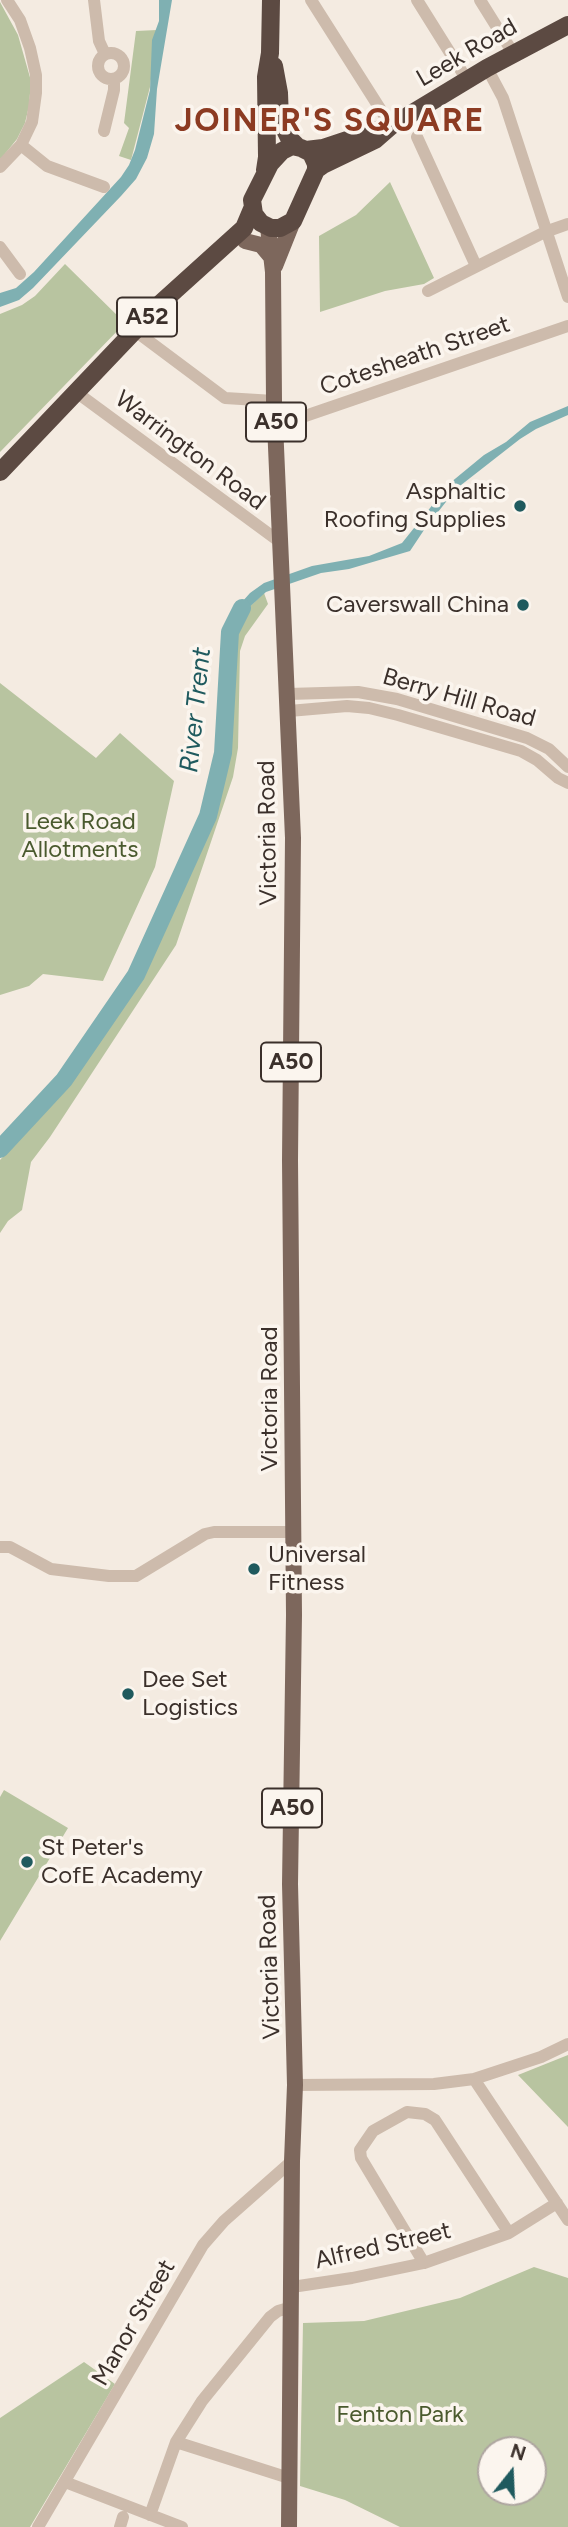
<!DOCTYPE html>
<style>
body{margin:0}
#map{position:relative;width:568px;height:2527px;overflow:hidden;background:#f4ebe1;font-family:Figtree,sans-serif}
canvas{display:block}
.north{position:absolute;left:477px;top:2436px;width:70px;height:70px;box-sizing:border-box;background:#fbf5ee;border:2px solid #aea6a0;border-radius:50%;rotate:18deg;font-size:19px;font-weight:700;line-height:28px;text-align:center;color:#3b302b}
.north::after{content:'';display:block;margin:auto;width:24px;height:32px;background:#1f5a5e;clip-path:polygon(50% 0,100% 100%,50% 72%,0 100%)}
</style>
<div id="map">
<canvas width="568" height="2527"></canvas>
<div class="north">N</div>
</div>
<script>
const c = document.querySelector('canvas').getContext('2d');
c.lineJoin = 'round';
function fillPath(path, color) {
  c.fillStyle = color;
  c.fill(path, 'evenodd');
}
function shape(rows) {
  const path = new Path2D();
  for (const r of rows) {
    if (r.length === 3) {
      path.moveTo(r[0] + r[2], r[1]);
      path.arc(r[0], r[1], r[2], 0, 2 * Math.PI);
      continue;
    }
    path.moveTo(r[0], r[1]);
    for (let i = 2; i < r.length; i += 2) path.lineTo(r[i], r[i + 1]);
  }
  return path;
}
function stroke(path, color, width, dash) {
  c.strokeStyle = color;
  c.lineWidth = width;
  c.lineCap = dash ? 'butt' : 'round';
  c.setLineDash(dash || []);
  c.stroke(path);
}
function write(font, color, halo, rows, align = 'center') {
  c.font = font + ' Figtree,sans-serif';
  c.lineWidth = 7;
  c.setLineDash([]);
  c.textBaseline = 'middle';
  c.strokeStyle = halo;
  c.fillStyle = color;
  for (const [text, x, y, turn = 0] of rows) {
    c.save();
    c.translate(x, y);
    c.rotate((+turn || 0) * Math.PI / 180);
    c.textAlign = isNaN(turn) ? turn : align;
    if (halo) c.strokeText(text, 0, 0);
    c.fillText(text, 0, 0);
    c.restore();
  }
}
fillPath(shape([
 [0,2,18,35,31,81,29,106,25,123,17,139,0,160],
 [157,30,150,87,131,160,119,156,129,128,124,123,136,31],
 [390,182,434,278,424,284,385,291,320,312,319,236,356,215],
 [65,264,125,323,0,452,0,314,22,305,35,296],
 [264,593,268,604,245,636,240,651,238,748,233,777,176,945,50,1137,31,1162,22,1210,8,1221,0,1233,0,1160,71,1079,109,1028,143,973,164,933,209,822,225,767,231,671,238,624,245,611],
 [0,683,96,758,120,733,174,781,155,867,103,981,43,974,29,986,0,995],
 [4,1790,68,1828,0,1941,0,1797],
 [568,2055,568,2127,518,2075],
 [534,2267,568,2278,568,2527,400,2527,345,2500,300,2486,303,2323,364,2321,460,2298],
 [491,2450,533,2450,533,2492,491,2492],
 [84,2362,115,2384,30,2527,0,2527,0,2418]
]), '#b8c4a0');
fillPath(shape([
 [159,0,172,0,157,89,154,134,147,158,136,179,121,196,33,288,19,300,0,307,0,293,16,288,34,272,121,177,129,165,135,150,150,90,152,40,159,21],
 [568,406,568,415,536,429,520,439,456,489,424,530,410,551,349,569,321,573,266,592,245,611,238,624,226,631,234,611,250,593,264,583,312,566,369,556,402,543,450,483,484,455,506,442,530,422]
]), '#7fb0b2');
stroke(shape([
 [0,1149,64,1080,136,975,208,816,223,753,230,632,242,608]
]), '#7fb0b2', 18);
stroke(shape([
 [94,0,99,41,105,54],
 [311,0,391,126],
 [417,0,467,80],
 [480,0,513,53],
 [111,66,13],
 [487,68,503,98,568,297],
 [104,131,114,90,114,79],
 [417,137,476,266],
 [21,145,47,166,104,187],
 [0,167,21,145,32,122,36,93,36,75,30,48,20,20,7,0],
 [0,247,20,274],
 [428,291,545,232,568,224],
 [134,330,225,398,274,401],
 [76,392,280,542],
 [276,426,568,326],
 [288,694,358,692,397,699,527,738,549,749,568,767],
 [289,711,347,706,369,708,398,715,521,751,537,760,558,778,568,783],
 [0,1547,10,1547,51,1569,109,1576,136,1576,205,1534,214,1532,292,1532],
 [474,2079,568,2220],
 [295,2085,434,2084,474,2079,541,2057,568,2044],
 [424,2263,361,2158,360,2150,373,2131,407,2112,425,2114,435,2120,509,2233],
 [292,2287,352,2278,424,2263,509,2233,557,2203],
 [176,2442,289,2478],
 [65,2482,182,2527],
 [150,2515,176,2442,202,2401,270,2317,278,2311,292,2307],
 [38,2527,203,2245,224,2221,292,2161],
 [120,2527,123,2517]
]), '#cdbbac', 12);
stroke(shape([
 [268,227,273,272,274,401,293,838,290,1160,294,1615,290,1884,295,2085,292,2161,289,2527],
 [245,241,261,245,271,257],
 [275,266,293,221]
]), '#7d675c', 16);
stroke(shape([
 [274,66,279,93,280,120,289,138,297,146],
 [292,146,301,148,311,153,316,164,316,170,293,221,280,228,271,228,261,223,254,214,252,200,270,164,282,151,292,146],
 [306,150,323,148,386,127],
 [265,170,267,157,266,77,270,53,271,0],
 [316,170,323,165,375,140,391,126,487,68,568,25],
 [0,472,161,303,244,228,252,209]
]), '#5c4a42', 18);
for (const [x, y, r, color] of [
 [520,506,7,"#1f5a5e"],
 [523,605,7,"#1f5a5e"],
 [254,1569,7,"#1f5a5e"],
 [128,1694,7,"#1f5a5e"],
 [27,1862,7,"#1f5a5e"]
]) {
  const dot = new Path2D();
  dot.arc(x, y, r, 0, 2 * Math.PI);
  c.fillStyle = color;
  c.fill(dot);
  stroke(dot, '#fbf5ee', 2.5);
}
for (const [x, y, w] of [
 [147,317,60],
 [276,422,60],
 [291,1062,60],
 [292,1808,60]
]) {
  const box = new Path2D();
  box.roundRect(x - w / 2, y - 19.5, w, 39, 5);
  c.fillStyle = '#fbf5ee';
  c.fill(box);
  stroke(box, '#3b302b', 2);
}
write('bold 23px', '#3b302b', null, [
 ["A52",147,317],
 ["A50",276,422],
 ["A50",291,1062],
 ["A50",292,1808]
]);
write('24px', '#3b302b', '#fbf5ee', [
 ["Leek Road",467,53,-30],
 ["Cotesheath Street",415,356,-19],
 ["Warrington Road",190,451,37],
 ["Berry Hill Road",459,698,16],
 ["Victoria Road",268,833,-91],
 ["Victoria Road",270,1399,-90],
 ["Victoria Road",270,1967,-92],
 ["Alfred Street",383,2246,-13],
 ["Manor Street",134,2323,-60]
]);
write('24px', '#3b302b', '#fbf5ee', [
 ["Asphaltic",506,492,"right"],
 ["Roofing Supplies",506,520,"right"],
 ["Caverswall China",509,605,"right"],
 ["Universal",268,1555],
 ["Fitness",268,1583],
 ["Dee Set",142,1680],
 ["Logistics",142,1708],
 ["St Peter's",41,1848],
 ["CofE Academy",41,1876]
], 'left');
write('24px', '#4a5a2e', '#fbf5ee', [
 ["Leek Road",80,822],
 ["Allotments",80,850],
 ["Fenton Park",400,2415]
]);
write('italic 26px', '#1f5a5e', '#fbf5ee', [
 ["River Trent",196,710,-84]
]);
c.letterSpacing = '2px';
write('bold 32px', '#8c3b22', '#fbf5ee', [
 ["JOINER'S SQUARE",330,122]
]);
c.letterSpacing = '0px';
</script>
